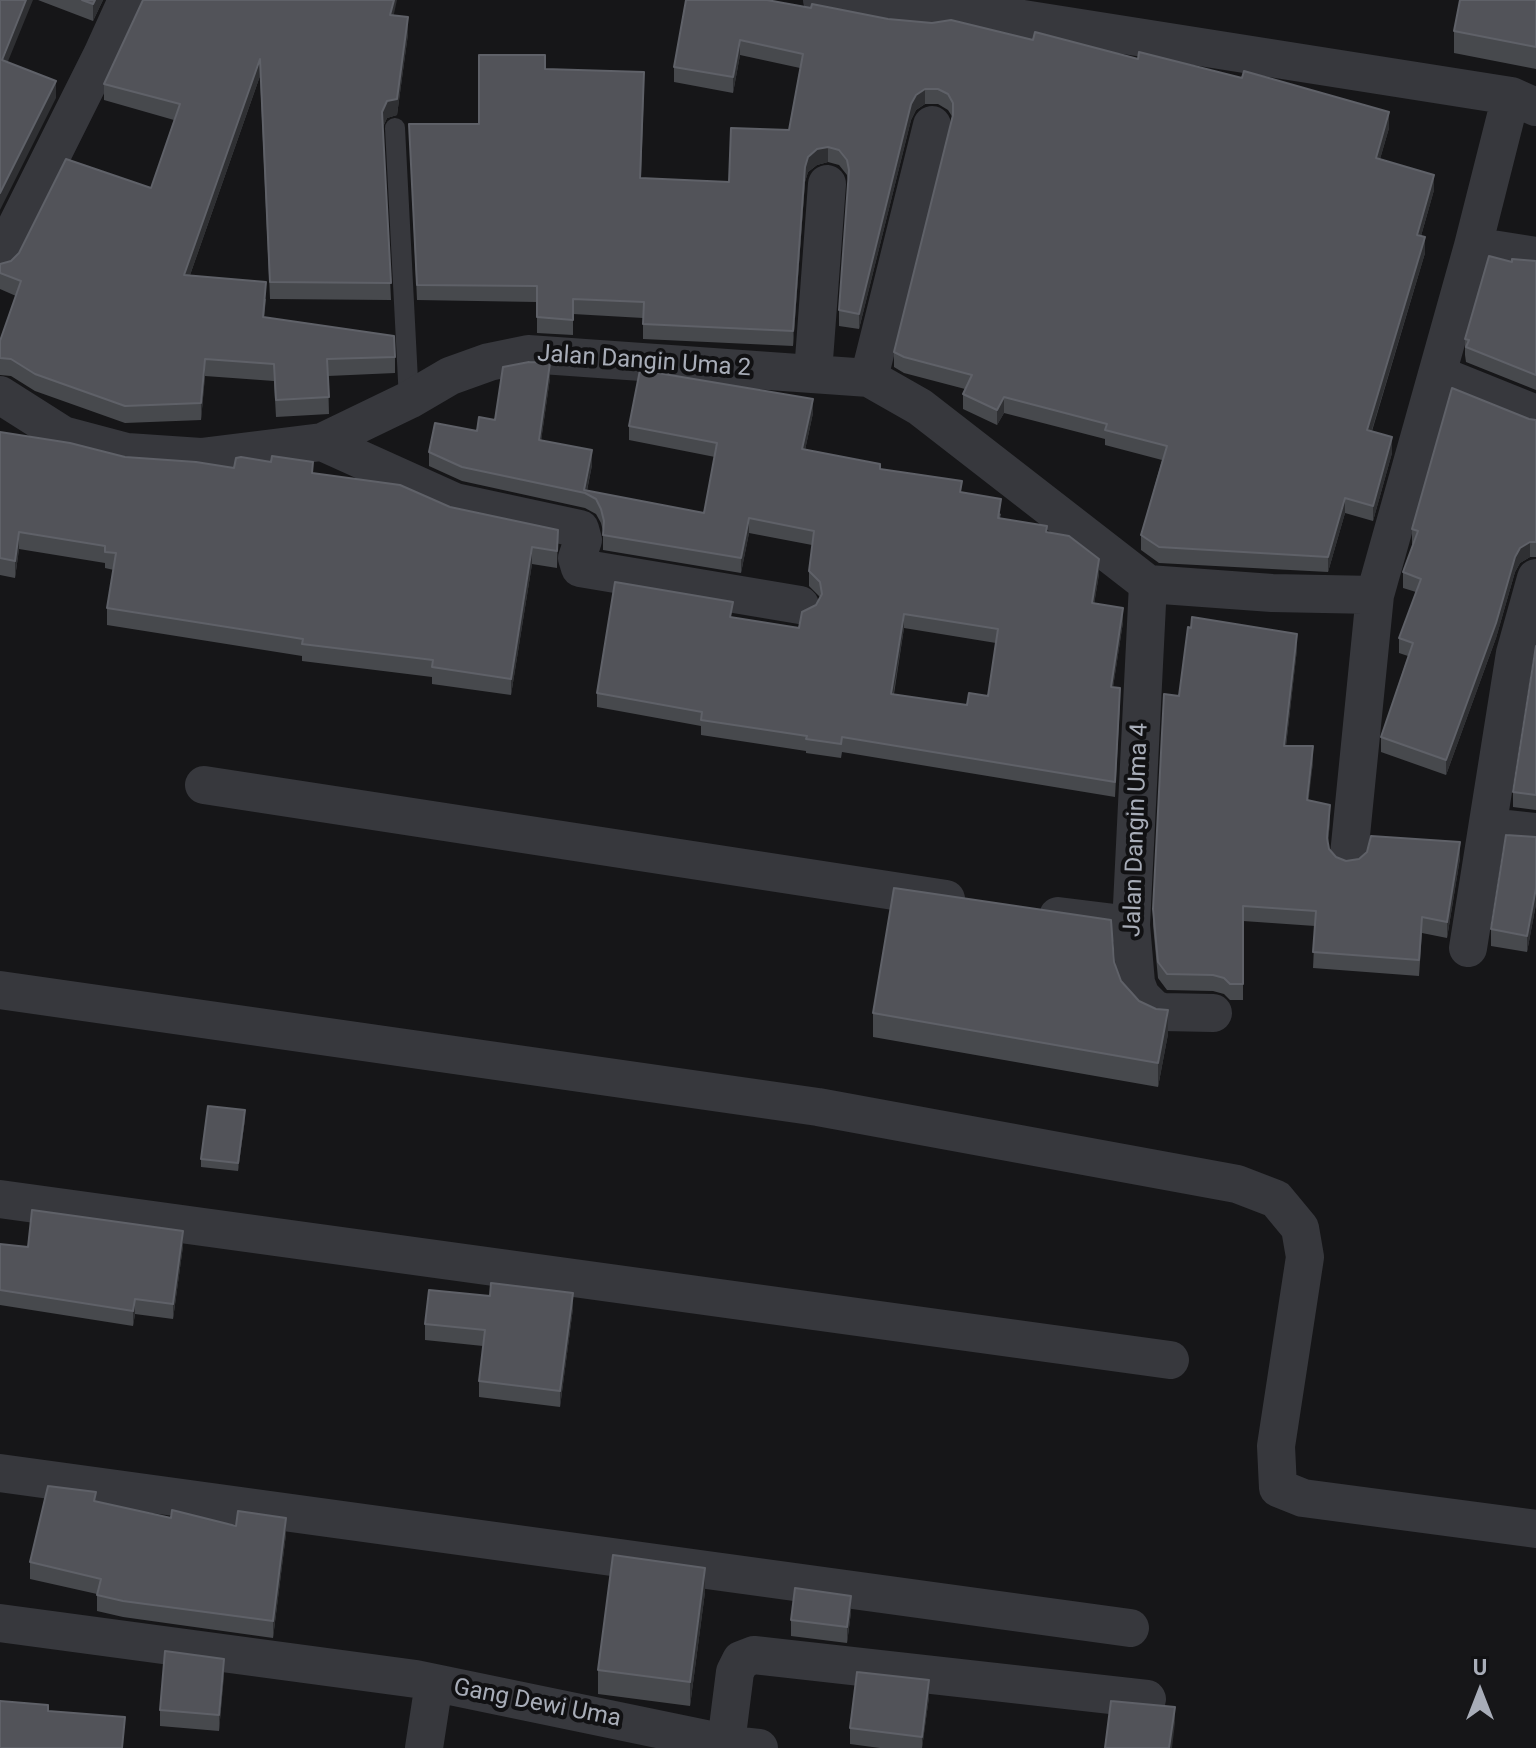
<!DOCTYPE html>
<style>
body{margin:0}
#map{position:relative;width:1536px;height:1748px;overflow:hidden;background:#161618;font-family:Roboto,sans-serif}
canvas{display:block}
.north{position:absolute;left:1440px;top:1652px;width:80px;height:80px;-webkit-text-stroke:6px #111113;paint-order:stroke;rotate:0deg;font-size:22px;font-weight:700;line-height:32px;text-align:center;color:#a8adb8}
.north::after{content:'';display:block;margin:auto;width:28px;height:36px;background:#a8adb8;clip-path:polygon(50% 0,100% 100%,50% 72%,0 100%)}
</style>
<div id="map">
<canvas width="1536" height="1748"></canvas>
<div class="north">U</div>
</div>
<script>
const c = document.querySelector('canvas').getContext('2d');
c.lineJoin = 'round';
function shape(rows) {
  const path = new Path2D();
  for (const r of rows) {
    path.moveTo(r[0], r[1]);
    for (let i = 2; i < r.length; i += 2) path.lineTo(r[i], r[i + 1]);
  }
  return path;
}
function stroke(path, color, width, dash) {
  c.strokeStyle = color;
  c.lineWidth = width;
  c.lineCap = dash ? 'butt' : 'round';
  c.setLineDash(dash || []);
  c.stroke(path);
}
function fillPath(path, color) {
  c.fillStyle = color;
  c.fill(path, 'evenodd');
}
function write(font, color, halo, rows, align = 'center') {
  c.font = font + ' Roboto,sans-serif';
  c.lineWidth = 8;
  c.setLineDash([]);
  c.textBaseline = 'middle';
  c.strokeStyle = halo;
  c.fillStyle = color;
  for (const [text, x, y, turn = 0] of rows) {
    c.save();
    c.translate(x, y);
    c.rotate((+turn || 0) * Math.PI / 180);
    c.textAlign = isNaN(turn) ? turn : align;
    if (halo) c.strokeText(text, 0, 0);
    c.fillText(text, 0, 0);
    c.restore();
  }
}
stroke(shape([
 [395,128,409,400]
]), '#37383d', 20);
stroke(shape([
 [822,0,890,12,934,16,966,10,1511,96,1536,107],
 [1473,246,1536,256],
 [0,259,102,55,127,0],
 [813,373,827,184],
 [1437,374,1536,414],
 [869,378,932,125],
 [0,395,63,435,127,452,201,457,322,442,409,400,450,376,489,362,528,354,869,378,920,407,1148,584],
 [322,442,455,502,580,529,583,540,577,558,580,568,800,605],
 [1148,584,1131,925,1136,983,1141,996,1154,1009,1163,1012,1213,1013],
 [1148,584,1272,593,1375,595],
 [204,785,946,899],
 [1488,827,1536,832],
 [1349,855,1375,595,1473,246,1511,96],
 [1058,916,1131,925],
 [1468,948,1515,653,1536,578],
 [0,990,818,1107,1237,1184,1276,1199,1300,1228,1305,1257,1276,1446,1278,1488,1303,1498,1536,1529],
 [0,1199,1170,1360],
 [0,1473,1130,1628],
 [0,1623,416,1679,740,1746,759,1748],
 [726,1743,735,1672,741,1660,754,1655,1147,1699],
 [424,1748,434,1683]
]), '#37383d', 38);
fillPath(shape([
 [38,0,103,0,93,21],
 [686,0,1389,128,1380,159,1434,190,1421,236,1425,253,1372,431,1392,453,1373,521,1345,513,1328,572,1159,563,1141,550,1141,535,1162,460,1105,445,1105,439,1004,413,997,425,963,409,963,394,965,389,904,373,894,367,894,352,953,118,948,110,938,104,925,104,916,110,911,120,859,329,839,326,839,310,848,181,847,175,839,165,828,162,817,165,808,172,805,182,793,346,643,339,643,318,573,314,573,335,537,333,537,302,417,300,409,124,479,124,545,69,644,88,641,178,729,182,789,130,800,68,740,55,733,93,674,82,674,67],
 [1536,0,1536,69,1454,53,1454,31],
 [394,15,408,34,397,115,387,118,383,127,391,300,270,299,260,76,190,275,266,299,264,318,395,357,395,373,328,376,329,414,276,417,274,381,205,376,201,420,125,423,35,391,11,376,0,375,0,341,16,296,0,289,0,264,11,261,151,188,174,120,104,100,104,84],
 [1536,261,1536,390,1466,362,1465,355,1465,339,1512,262],
 [550,378,541,441,592,465,587,491,704,513,715,457,629,440,629,426,813,413,805,450,880,469,962,493,1001,514,1000,518,1047,533,1099,574,1094,604,1123,622,1113,687,1120,703,1115,797,842,752,841,758,806,753,806,751,701,735,701,726,597,707,597,693,732,618,799,628,816,605,820,597,809,586,809,571,812,545,749,533,741,573,603,550,603,531,601,523,596,514,585,508,462,481,429,466,429,452,477,431,495,420],
 [904,628,996,643,988,696,967,705,894,694],
 [1529,419,1536,420,1536,557,1530,557,1520,563,1515,572,1496,638,1446,775,1381,752,1381,737,1408,656,1399,653,1399,638,1416,592,1403,588,1403,572,1414,545,1412,544,1412,529],
 [0,432,125,457,234,468,313,473,450,507,558,530,557,568,532,564,511,695,432,684,432,677,302,661,302,656,107,625,107,608,114,570,105,568,105,563,19,549,15,578,0,575],
 [1536,646,1536,810,1513,807,1513,792],
 [1297,649,1286,746,1313,762,1308,800,1330,821,1328,843,1329,849,1336,857,1346,861,1460,858,1447,938,1422,933,1419,976,1313,968,1315,926,1243,921,1243,1000,1230,1000,1224,994,1213,991,1167,990,1158,978,1153,925,1153,909,1179,696],
 [1536,837,1536,904,1527,952,1491,946,1491,929,1534,838],
 [1114,962,1121,981,1168,1034,1158,1087,873,1037,873,1013],
 [245,1119,238,1171,201,1167,201,1159],
 [0,1244,28,1247,183,1246,173,1319,135,1314,133,1326,0,1305],
 [490,1296,573,1308,560,1407,479,1397,479,1381,483,1346,425,1340,425,1324],
 [96,1501,171,1518,236,1526,286,1534,273,1638,123,1617,97,1611,97,1594,30,1579,30,1562],
 [705,1592,690,1706,598,1694,598,1670],
 [851,1612,847,1643,791,1636,791,1620],
 [224,1675,219,1731,160,1726,160,1710],
 [929,1697,922,1748,880,1748,850,1744,850,1728]
]), '#47494d');
fillPath(shape([
 [26,0,33,0,2,76,2,60],
 [95,0,103,0,93,21,93,4],
 [394,0,397,0,390,32,390,15],
 [408,17,408,34,397,115,387,118,382,129,382,112],
 [740,40,740,55,733,93,733,77],
 [260,59,260,76,184,292,184,275],
 [56,81,56,98,0,210,0,193],
 [925,89,925,104,916,110,911,120,859,329,859,314,911,104,916,95],
 [1389,112,1389,128,1376,173,1376,158],
 [828,147,828,162,817,165,808,172,805,182,793,346,793,331,805,167,808,157,817,149],
 [1434,175,1434,190,1417,250,1417,235],
 [1425,237,1425,253,1367,446,1367,430],
 [205,359,205,376,201,420,201,403],
 [550,363,550,378,539,455,539,440],
 [1004,397,1004,413,997,425,997,410],
 [813,399,813,413,802,464,802,449],
 [1392,437,1392,453,1373,521,1373,506],
 [592,450,592,465,586,494,584,493],
 [1345,498,1345,513,1328,572,1328,557],
 [749,518,749,533,741,573,741,558],
 [19,532,19,549,15,578,15,561],
 [1530,542,1530,557,1520,563,1515,572,1496,638,1446,775,1446,760,1515,557,1520,548],
 [532,547,532,564,511,695,511,679],
 [1099,559,1099,574,1092,618,1092,603],
 [1123,608,1123,622,1111,701,1111,687],
 [904,614,904,628,891,708,891,694],
 [1297,634,1297,649,1284,762,1284,746],
 [1313,746,1313,762,1307,815,1307,800],
 [1330,805,1330,821,1327,854,1327,838],
 [1460,842,1460,858,1447,938,1447,922],
 [1536,888,1536,904,1527,952,1527,936],
 [1168,1010,1168,1034,1158,1087,1158,1063],
 [245,1110,245,1119,238,1171,238,1163],
 [183,1231,183,1246,173,1319,173,1304],
 [573,1293,573,1308,560,1407,560,1391],
 [135,1299,135,1314,133,1326,133,1311],
 [286,1518,286,1534,273,1638,273,1621],
 [705,1568,705,1592,690,1706,690,1682],
 [851,1596,851,1612,847,1643,847,1627],
 [224,1659,224,1675,219,1731,219,1715],
 [929,1680,929,1697,922,1748,922,1737],
 [1175,1707,1175,1723,1172,1748,1169,1748]
]), '#2f3033');
const building = shape([
 [0,0,26,0,2,60,56,81,0,193,0,0],
 [82,0,95,0,93,4,82,0],
 [143,0,394,0,390,15,408,17,397,99,387,101,382,112,391,283,270,282,260,59,184,275,266,282,263,317,394,336,395,357,327,359,329,397,276,400,274,364,205,359,201,403,125,406,35,374,11,359,0,358,0,341,21,281,0,273,0,264,11,261,19,253,66,159,151,188,180,104,104,84,143,0],
 [686,0,767,0,811,8,812,4,888,19,932,23,951,20,1033,40,1035,32,1138,59,1139,52,1242,78,1244,71,1389,112,1376,158,1434,175,1417,235,1425,237,1367,430,1392,437,1373,506,1345,498,1328,557,1159,547,1141,535,1167,446,1105,430,1107,424,1004,397,997,410,963,394,972,375,904,357,894,352,953,115,953,103,948,94,938,89,925,89,916,95,911,104,859,314,839,310,849,170,847,160,839,150,828,147,817,149,808,157,805,167,793,331,643,324,644,302,573,299,573,320,537,317,537,286,417,285,409,124,479,124,479,55,545,55,545,69,644,72,640,178,729,182,731,128,789,130,803,54,740,40,733,77,674,67,686,0],
 [1460,0,1536,0,1536,47,1454,31,1460,0],
 [1489,256,1512,262,1512,259,1536,261,1536,375,1466,347,1469,340,1465,339,1489,256],
 [529,362,550,363,539,440,592,450,584,490,704,513,717,443,629,426,640,370,813,399,802,449,880,464,880,469,962,481,960,492,1001,499,998,518,1047,526,1046,532,1069,536,1099,559,1092,603,1123,608,1111,687,1120,688,1115,782,842,737,841,744,806,739,807,736,701,720,702,712,597,693,615,582,733,602,730,617,799,628,802,612,816,605,822,594,820,582,809,571,814,531,749,518,741,558,603,535,604,521,601,509,596,499,585,493,462,467,429,452,435,423,477,431,479,417,495,420,503,367,529,362],
 [904,614,998,629,988,696,969,693,967,705,891,694,904,614],
 [1452,388,1529,419,1536,420,1536,542,1530,542,1520,548,1515,557,1496,623,1446,760,1381,737,1413,643,1399,638,1421,579,1403,572,1418,531,1412,529,1452,388],
 [0,432,70,443,125,457,196,462,234,468,236,458,241,457,271,462,272,456,313,462,312,473,400,485,450,507,558,530,557,551,532,547,511,679,432,667,433,660,302,644,303,639,107,608,116,553,105,552,105,546,19,532,15,561,0,558,0,432],
 [1192,617,1297,634,1284,746,1313,746,1307,800,1330,805,1327,838,1329,849,1336,857,1346,861,1359,859,1367,852,1371,836,1460,842,1447,922,1422,917,1419,960,1313,952,1316,911,1243,906,1243,984,1230,984,1224,978,1213,975,1167,974,1158,962,1153,909,1164,694,1179,696,1188,627,1191,628,1192,617],
 [1536,646,1536,795,1513,792,1536,646],
 [1506,835,1536,837,1536,888,1527,936,1491,929,1506,835],
 [894,888,1111,920,1114,962,1121,981,1139,1001,1156,1009,1168,1010,1158,1063,873,1013,894,888],
 [208,1106,245,1110,238,1163,201,1159,208,1106],
 [32,1210,183,1231,173,1304,135,1299,133,1311,0,1290,0,1244,28,1247,32,1210],
 [491,1283,573,1293,560,1391,479,1381,485,1330,425,1324,429,1290,490,1296,491,1283],
 [48,1486,96,1492,94,1501,171,1518,172,1510,236,1526,238,1511,286,1518,273,1621,123,1601,97,1595,101,1579,30,1562,48,1486],
 [613,1555,705,1568,690,1682,598,1670,613,1555],
 [795,1588,851,1596,847,1627,791,1620,795,1588],
 [165,1651,224,1659,219,1715,160,1710,165,1651],
 [857,1672,929,1680,922,1737,850,1728,857,1672],
 [0,1701,48,1705,48,1711,125,1717,122,1748,0,1748,0,1701],
 [1111,1701,1175,1707,1169,1748,1105,1748,1111,1701]
]);
fillPath(building, '#525359');
stroke(building, '#5f6168', 2);
write('24px', '#a8adb8', '#111113', [
 ["Jalan Dangin Uma 2",644,362,4],
 ["Jalan Dangin Uma 4",1137,830,-88],
 ["Gang Dewi Uma",537,1704,11]
]);
</script>
